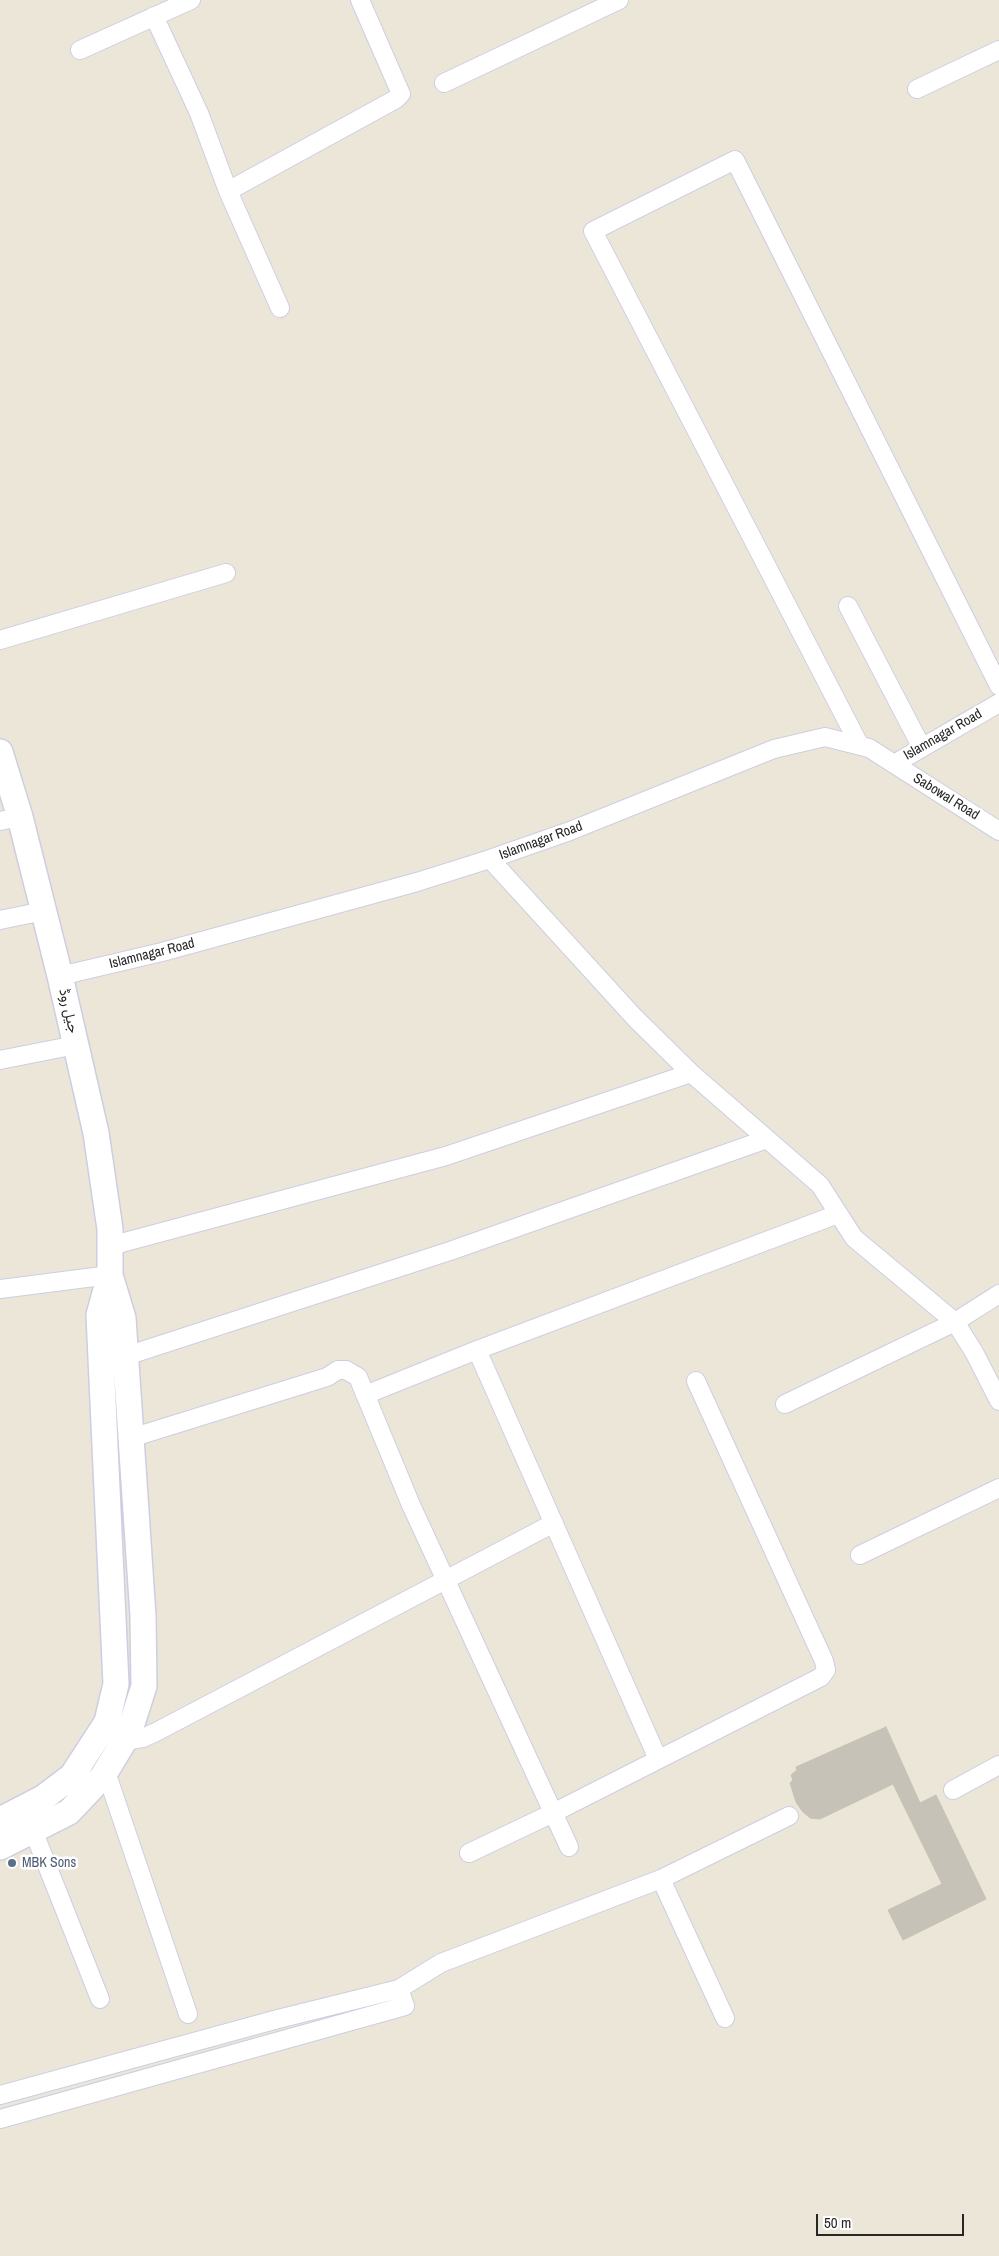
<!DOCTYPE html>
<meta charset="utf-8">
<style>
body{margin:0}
#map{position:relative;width:999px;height:2256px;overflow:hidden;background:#ebe6d8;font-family:"Archivo Narrow",sans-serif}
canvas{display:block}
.scale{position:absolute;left:816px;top:2214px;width:148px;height:22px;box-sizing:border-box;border:2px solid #272727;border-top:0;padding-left:6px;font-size:15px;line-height:18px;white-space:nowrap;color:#272727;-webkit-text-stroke:4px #fff;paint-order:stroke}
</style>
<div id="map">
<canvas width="999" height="2256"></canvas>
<div class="scale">50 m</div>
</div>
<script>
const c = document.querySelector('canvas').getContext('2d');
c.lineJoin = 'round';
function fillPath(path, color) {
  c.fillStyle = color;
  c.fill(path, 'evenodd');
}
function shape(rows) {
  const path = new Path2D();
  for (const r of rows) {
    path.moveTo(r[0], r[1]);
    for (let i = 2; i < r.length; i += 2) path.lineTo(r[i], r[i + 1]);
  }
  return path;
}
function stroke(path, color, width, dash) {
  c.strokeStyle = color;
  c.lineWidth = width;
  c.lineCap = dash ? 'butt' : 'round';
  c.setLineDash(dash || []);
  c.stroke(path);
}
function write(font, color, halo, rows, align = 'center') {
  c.font = font + ' "Archivo Narrow",Vazirmatn,sans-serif';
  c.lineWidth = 5;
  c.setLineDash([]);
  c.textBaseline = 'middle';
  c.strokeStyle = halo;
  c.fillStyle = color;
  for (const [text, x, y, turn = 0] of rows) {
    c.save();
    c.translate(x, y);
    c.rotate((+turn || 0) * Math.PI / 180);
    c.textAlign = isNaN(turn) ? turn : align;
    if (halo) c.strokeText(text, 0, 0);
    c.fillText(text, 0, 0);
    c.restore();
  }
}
const building = shape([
 [886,1727,920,1803,936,1795,986,1899,903,1940,888,1910,942,1884,893,1784,820,1819,810,1818,802,1811,796,1802,790,1783,793,1780,791,1775,797,1770,796,1767,886,1727]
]);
fillPath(building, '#c6c2b8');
stroke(building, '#c6c2b2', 1);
const minor = shape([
 [154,16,199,113,228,191,280,308],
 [80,50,191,0],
 [444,83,619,0],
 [917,89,999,50],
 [228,191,396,99,401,94,360,0],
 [848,606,922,748],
 [0,640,226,573],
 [860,746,593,231,735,160,999,686],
 [894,764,999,703],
 [0,821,20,817],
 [490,859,635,1018,691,1073,820,1185,854,1238,955,1322,974,1352,999,1401],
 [0,920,44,911],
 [60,976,162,952,417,882,490,859,570,831,774,749,825,737,869,748,999,831],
 [0,1060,76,1045],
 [110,1246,446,1156,691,1073],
 [0,1289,110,1275],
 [477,1350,658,1759],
 [126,1356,450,1251,767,1139],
 [365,1395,477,1350,838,1214],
 [785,1404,955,1322,999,1294],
 [131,1438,327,1377,338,1370,346,1370,358,1377,411,1505,569,1847],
 [860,1555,999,1488],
 [124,1741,143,1738,156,1732,554,1523],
 [106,1772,188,2014],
 [953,1790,999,1765],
 [33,1830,100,1999],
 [469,1853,553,1813,821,1677,826,1670,824,1661,696,1381],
 [661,1879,725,2018],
 [0,2095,278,2019,399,1989,441,1963,661,1879,789,1816],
 [0,2119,405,2006,399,1989]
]);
const secondary = shape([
 [0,752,20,817,60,976,96,1133,110,1229,110,1275,99,1315,116,1684,107,1722,72,1776,43,1798,0,1820],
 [0,1847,69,1812,103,1776,129,1733,144,1686,143,1616,123,1318,110,1275]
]);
stroke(minor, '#cdcee2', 20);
stroke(secondary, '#cdcee2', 28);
stroke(minor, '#fff', 18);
stroke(secondary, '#fff', 25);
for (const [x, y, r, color] of [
 [12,1863,5,"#5c6f8a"]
]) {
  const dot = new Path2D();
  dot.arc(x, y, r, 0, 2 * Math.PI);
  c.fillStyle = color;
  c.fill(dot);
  stroke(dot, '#fff', 2);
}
write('14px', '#272727', '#fff', [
 ["Islamnagar Road",943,735,-30],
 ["Sabowal Road",946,797,32],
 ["Islamnagar Road",541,841,-20],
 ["Islamnagar Road",152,954,-14],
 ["جیل روڈ",68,1011,77]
]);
write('14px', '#4e5e75', '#fff', [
 ["MBK Sons",22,1863]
], 'left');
</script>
